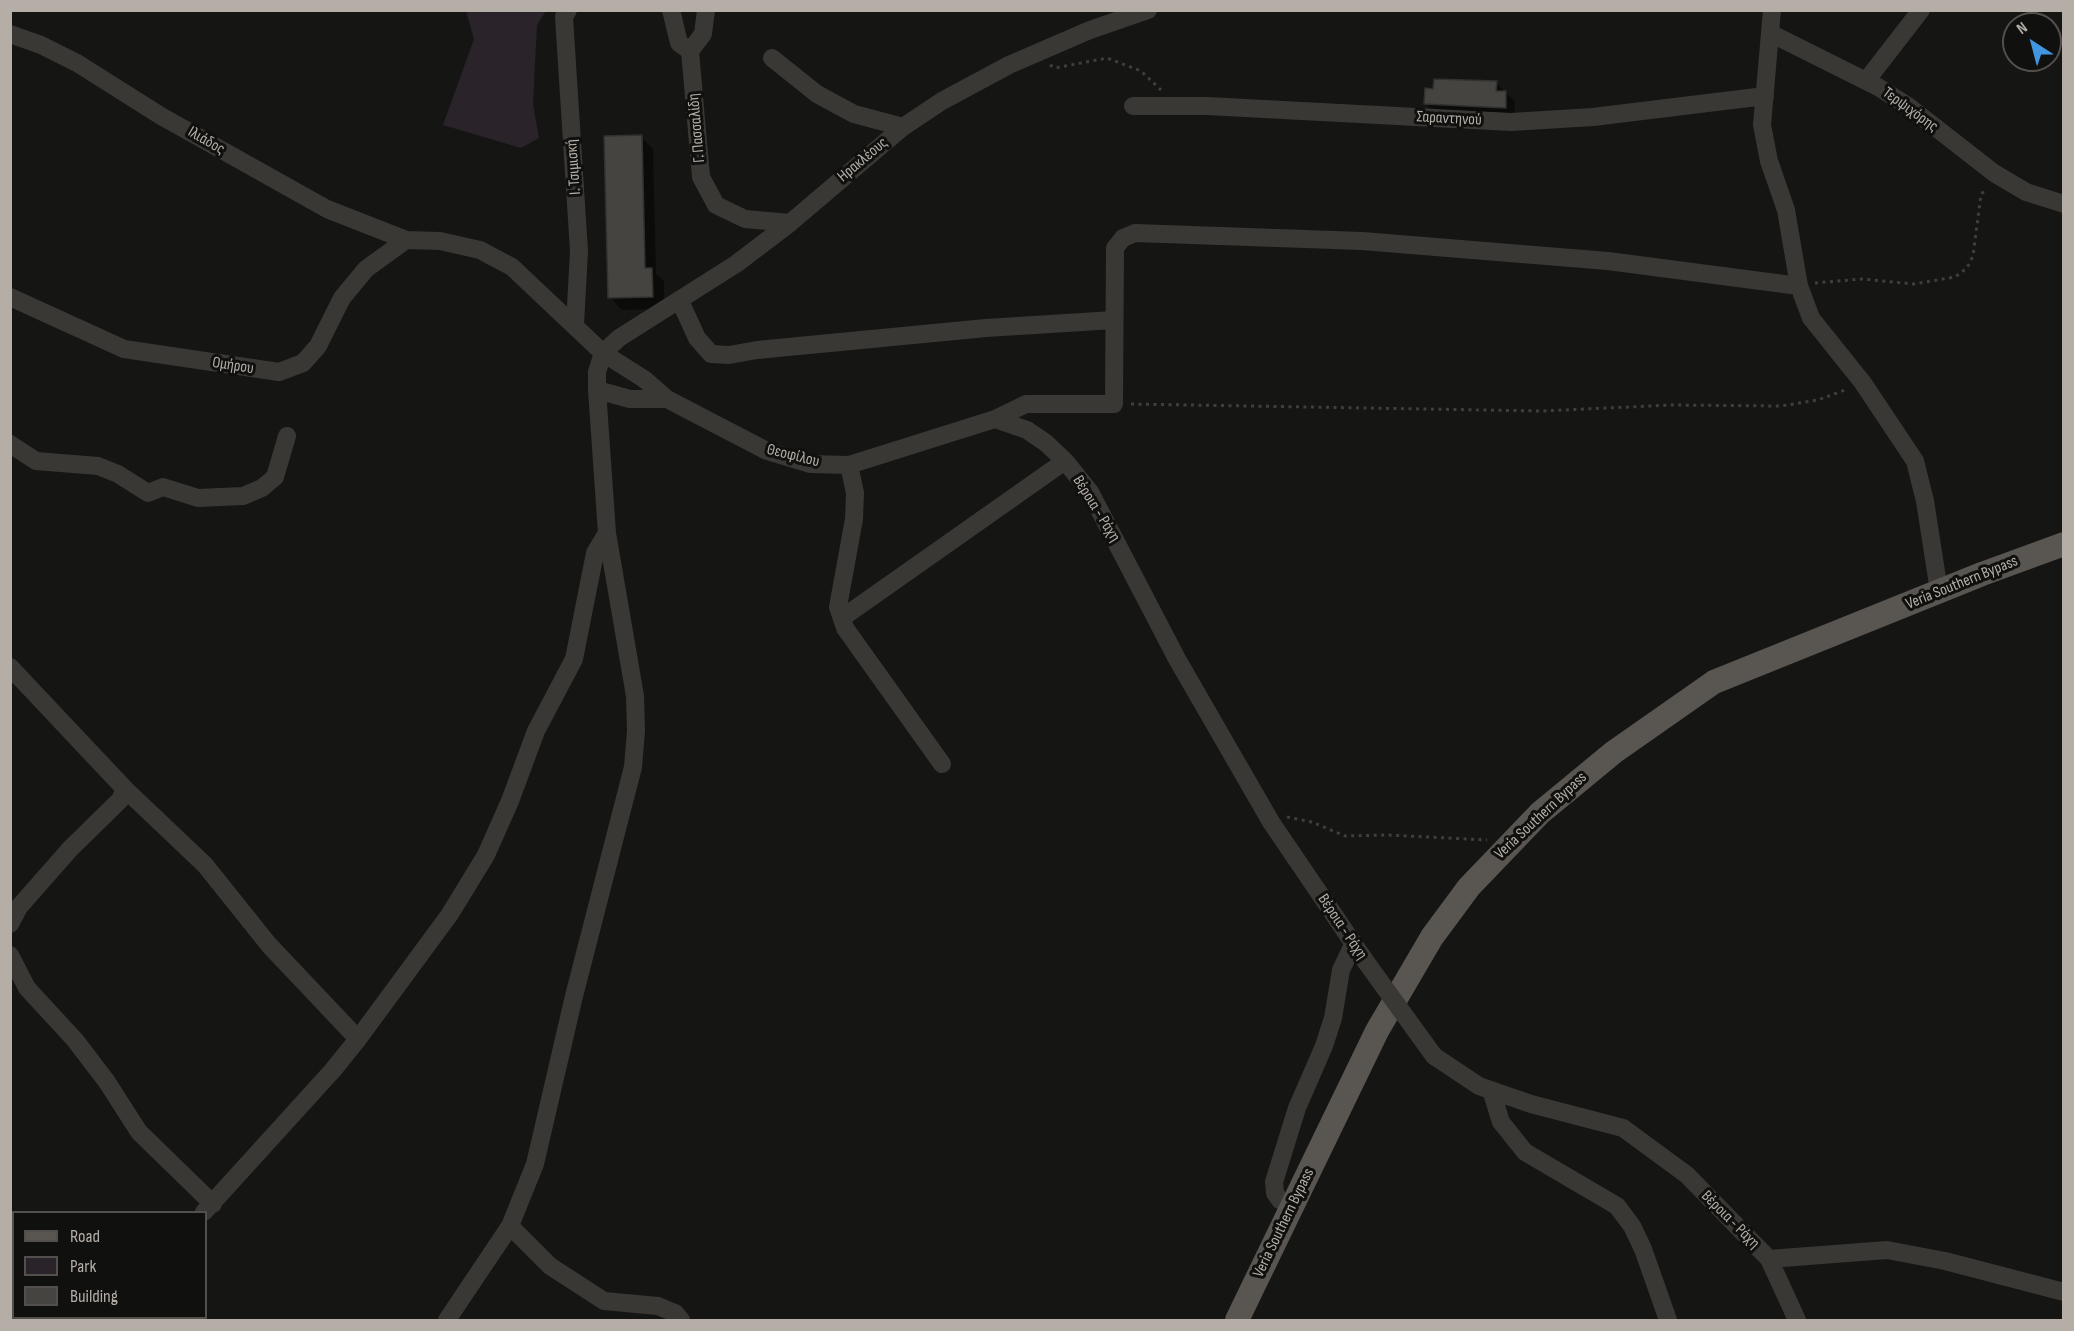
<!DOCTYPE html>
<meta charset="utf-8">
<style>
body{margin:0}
#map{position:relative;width:2074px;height:1331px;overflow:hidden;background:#151514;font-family:"Sofia Sans Condensed",sans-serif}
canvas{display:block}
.frame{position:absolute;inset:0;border:12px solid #b4aea7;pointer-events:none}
.legend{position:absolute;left:12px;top:1211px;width:195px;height:108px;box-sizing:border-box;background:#10100f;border:2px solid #524f4c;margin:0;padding:8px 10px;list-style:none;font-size:18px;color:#b4aea7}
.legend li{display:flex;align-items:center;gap:12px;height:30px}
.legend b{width:30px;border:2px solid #524f4c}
.north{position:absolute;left:2002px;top:12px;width:60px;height:60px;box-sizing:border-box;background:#10100f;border:2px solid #524f4c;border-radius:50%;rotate:324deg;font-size:16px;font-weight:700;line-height:24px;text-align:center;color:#b4aea7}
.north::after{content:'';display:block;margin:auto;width:21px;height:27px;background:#4295df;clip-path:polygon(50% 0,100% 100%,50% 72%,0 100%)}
</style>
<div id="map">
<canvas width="2074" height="1331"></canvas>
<div class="frame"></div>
<ul class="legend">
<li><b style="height:8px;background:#595652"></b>Road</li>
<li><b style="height:16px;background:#2a232a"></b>Park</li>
<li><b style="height:16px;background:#454441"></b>Building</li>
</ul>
<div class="north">N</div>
</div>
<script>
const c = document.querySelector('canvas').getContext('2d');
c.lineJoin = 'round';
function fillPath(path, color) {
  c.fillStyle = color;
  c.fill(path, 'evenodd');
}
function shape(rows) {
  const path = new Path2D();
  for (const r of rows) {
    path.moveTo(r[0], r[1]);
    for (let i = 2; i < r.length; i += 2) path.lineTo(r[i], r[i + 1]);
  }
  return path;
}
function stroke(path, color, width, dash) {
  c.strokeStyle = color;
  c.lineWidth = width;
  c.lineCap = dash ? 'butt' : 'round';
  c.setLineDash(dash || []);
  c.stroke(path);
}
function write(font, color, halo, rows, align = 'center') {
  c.font = font + ' "Sofia Sans Condensed",sans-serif';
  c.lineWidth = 6;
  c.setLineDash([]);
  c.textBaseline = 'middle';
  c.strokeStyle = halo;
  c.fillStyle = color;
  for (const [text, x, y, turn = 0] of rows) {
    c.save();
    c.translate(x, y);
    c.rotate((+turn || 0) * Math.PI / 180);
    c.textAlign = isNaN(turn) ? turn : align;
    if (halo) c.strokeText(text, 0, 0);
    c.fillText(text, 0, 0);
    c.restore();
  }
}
fillPath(shape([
 [466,11,546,11,537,25,533,104,539,138,521,148,443,125,474,39]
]), '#2a232a');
fillPath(shape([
 [1496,83,1515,102,1514,116,1435,113,1426,104],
 [641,137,653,149,656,274,664,281,664,309,622,310,610,297]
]), '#0007');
const building = shape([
 [1434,79,1497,81,1496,91,1506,91,1506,108,1424,104,1425,88,1433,89,1434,79],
 [642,135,645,268,652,268,653,297,608,298,604,136,642,135]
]);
fillPath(building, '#454441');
stroke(building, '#31312e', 1.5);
stroke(shape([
 [1050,65,1055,68,1107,58,1141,71,1161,90],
 [1815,283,1862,279,1914,284,1955,277,1967,268,1973,256,1981,194,1987,189],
 [1131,404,1542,411,1672,405,1781,406,1818,400,1845,390],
 [1287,817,1312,822,1345,836,1387,835,1487,840]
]), '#413e3c', 3, [3, 4.5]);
stroke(shape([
 [568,10,564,17,579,251,575,325],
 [671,10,679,43,690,51],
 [706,10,703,34,690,51,701,177,716,205,745,219,790,223],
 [1772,10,1762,125,1769,161,1786,210,1799,286,1811,318,1863,383,1915,461,1925,501,1939,591],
 [10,34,41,45,77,63,161,116,327,209,406,240,440,241,480,250,512,267,603,353,644,379,667,399,767,451,810,464,849,465,995,419,1026,404,1114,404,1115,248,1123,238,1135,233,1362,241,1608,261,1799,286],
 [1772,34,1878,87,1908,106,1994,173,2026,192,2064,204],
 [772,58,817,94,854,114,903,127],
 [1866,81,1921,10],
 [1133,106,1207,106,1511,122,1593,117,1765,96],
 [10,297,124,349,279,372,303,363,318,346,342,298,366,269,406,240],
 [680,301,697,338,711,354,729,355,757,350,986,328,1114,320],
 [603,353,619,338,736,264,790,223,903,127,942,101,1009,65,1090,30,1148,10],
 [597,390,630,399,667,399],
 [995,419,1027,430,1046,443,1065,461,1090,492,1177,659,1271,822,1366,962],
 [10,444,36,461,98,466,118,474,148,493,163,487,198,498,243,496,262,488,275,477,287,436],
 [849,465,855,493,854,519,838,607,845,628,942,764],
 [842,618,1065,461],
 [10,667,125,789,120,800,70,849,19,907,10,924],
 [125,789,205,865,269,945,358,1039],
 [10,955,27,988,75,1040,107,1082,139,1132,213,1204],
 [1434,1056,1479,1086,1531,1104,1623,1128,1687,1175,1769,1259,1797,1320],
 [1491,1090,1501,1122,1525,1152,1617,1206,1632,1226,1643,1249,1668,1320],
 [1293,1205,1280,1200,1275,1193,1274,1182,1297,1108,1324,1046,1333,1018,1341,970,1354,943],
 [204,1212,333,1070,358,1039,450,914,486,855,510,801,536,731,574,659,595,553,607,533],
 [510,1226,550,1266,604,1301,658,1306,675,1313,681,1320],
 [1769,1259,1887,1250,1945,1261,2064,1292],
 [75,1320,79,1318],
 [447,1320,510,1226,535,1164,574,996,633,767,636,731,635,696,607,533,597,390,597,372,603,353]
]), '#3a3835', 18);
stroke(shape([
 [1237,1320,1377,1031,1432,937,1469,887,1540,813,1614,752,1714,682,1982,574,2064,544]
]), '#595652', 24);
stroke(shape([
 [1366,962,1434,1056]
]), '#3a3835', 18);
write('16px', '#b4aea7', '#10100f', [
 ["Τερψιχόρης",1910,110,36],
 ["Σαραντηνού",1449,119,3],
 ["Γ. Πασσαλίδη",697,128,-95],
 ["Ιλιάδος",206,141,30],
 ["Ηρακλέους",863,160,-40],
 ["Ι. Τσιμισκή",574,167,-94],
 ["Ομήρου",233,366,9],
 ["Θεοφίλου",793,456,14],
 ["Βέροια - Ράχη",1096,509,58],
 ["Veria Southern Bypass",1962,583,-22],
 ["Veria Southern Bypass",1541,816,-43],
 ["Βέροια - Ράχη",1342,927,56],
 ["Βέροια - Ράχη",1730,1220,45],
 ["Veria Southern Bypass",1284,1223,-64]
]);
</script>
